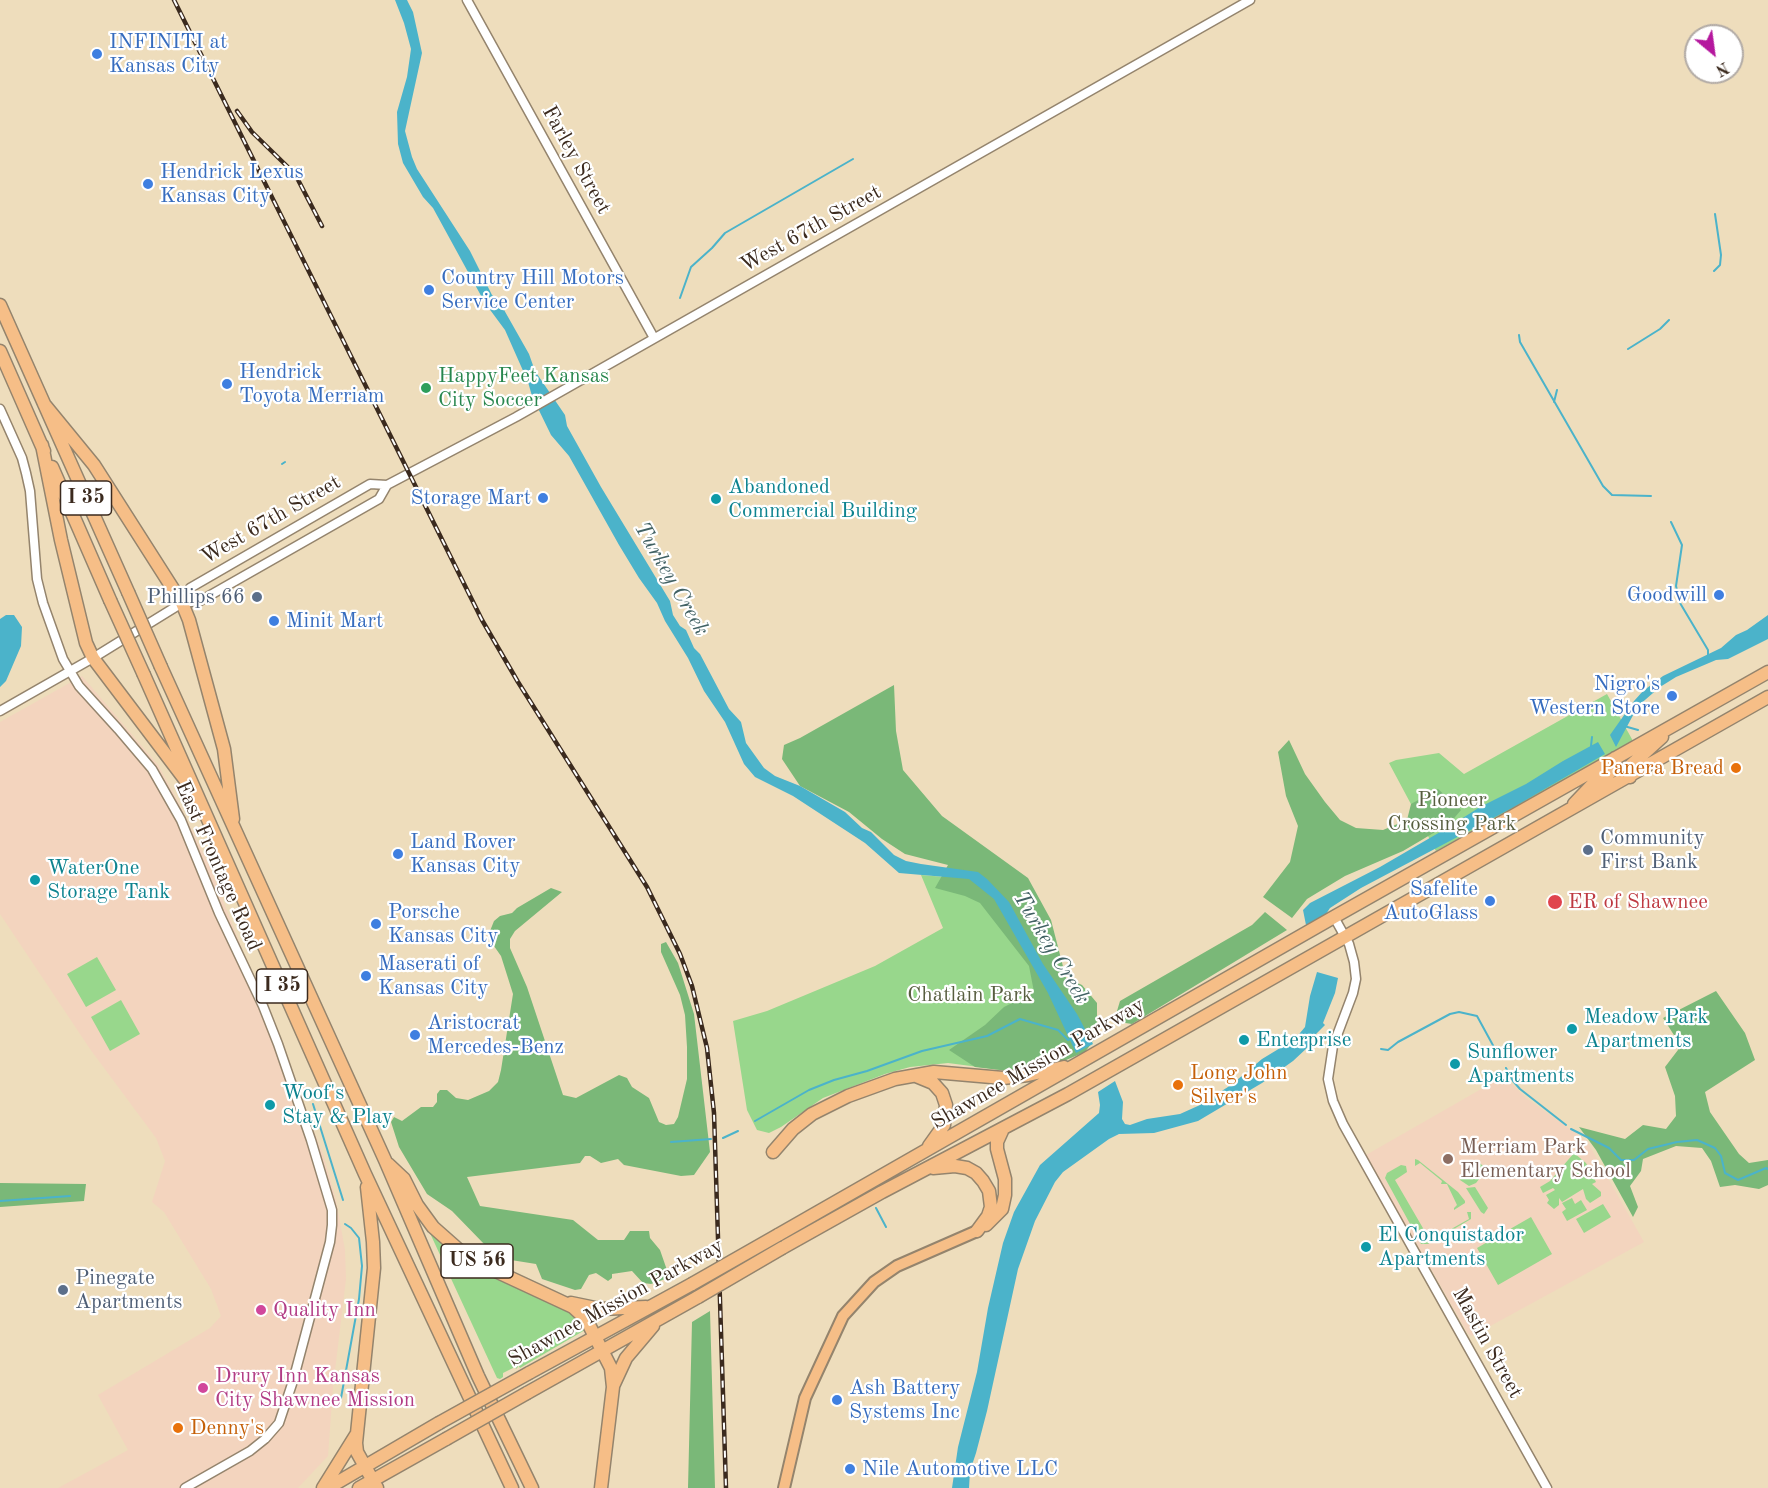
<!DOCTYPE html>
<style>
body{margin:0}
#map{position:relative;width:1768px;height:1488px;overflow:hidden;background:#eeddbc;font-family:"Old Standard TT",serif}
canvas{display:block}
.north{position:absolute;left:1684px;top:24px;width:60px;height:60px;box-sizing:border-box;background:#fff;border:2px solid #b1aaa5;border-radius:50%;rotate:151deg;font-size:16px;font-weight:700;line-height:24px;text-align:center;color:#3b2a1e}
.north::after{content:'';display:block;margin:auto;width:21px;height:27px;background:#b5179e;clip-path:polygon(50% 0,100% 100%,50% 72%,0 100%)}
</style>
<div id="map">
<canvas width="1768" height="1488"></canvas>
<div class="north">N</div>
</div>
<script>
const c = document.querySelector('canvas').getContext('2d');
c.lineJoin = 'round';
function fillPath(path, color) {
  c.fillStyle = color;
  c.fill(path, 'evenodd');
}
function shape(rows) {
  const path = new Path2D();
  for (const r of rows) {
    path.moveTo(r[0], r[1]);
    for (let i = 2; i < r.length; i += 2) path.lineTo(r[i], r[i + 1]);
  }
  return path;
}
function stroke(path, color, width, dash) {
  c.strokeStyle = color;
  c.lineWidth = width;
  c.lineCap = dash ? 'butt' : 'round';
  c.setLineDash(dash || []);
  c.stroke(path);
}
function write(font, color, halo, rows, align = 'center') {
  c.font = font + ' "Old Standard TT",serif';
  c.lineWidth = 4.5;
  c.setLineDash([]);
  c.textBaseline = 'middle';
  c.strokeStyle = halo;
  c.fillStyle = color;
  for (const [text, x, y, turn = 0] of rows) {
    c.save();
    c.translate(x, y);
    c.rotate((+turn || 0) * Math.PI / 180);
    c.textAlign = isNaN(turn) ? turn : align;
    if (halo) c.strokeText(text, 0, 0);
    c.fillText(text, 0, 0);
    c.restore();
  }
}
fillPath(shape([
 [82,676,158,765,179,803,209,865,323,1154,336,1200,345,1250,346,1279,333,1387,328,1456,298,1488,58,1488,128,1450,98,1395,210,1328,221,1316,211,1289,164,1212,152,1202,165,1161,156,1138,90,1049,0,914,0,722],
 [1504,1076,1526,1098,1587,1141,1644,1242,1472,1336,1468,1334,1366,1155]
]), '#f3d4be');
fillPath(shape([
 [1607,694,1633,741,1436,851,1389,763,1396,760,1439,753,1464,774],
 [921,875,969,879,1040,974,1017,1072,948,1063,910,1067,885,1074,823,1098,781,1127,769,1133,757,1130,747,1110,733,1021,767,1011,875,966,943,928],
 [97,957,116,990,86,1007,67,974],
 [121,1000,140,1034,110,1051,91,1017],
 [1574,1153,1586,1163,1596,1182,1592,1184,1601,1192,1601,1196,1590,1203,1586,1199,1583,1189,1562,1202,1559,1198,1559,1205,1554,1209,1547,1203,1549,1200,1546,1195,1555,1190,1553,1188,1543,1193,1540,1187,1550,1181],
 [1415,1159,1418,1160,1458,1192,1465,1201,1465,1203,1454,1210,1454,1208,1457,1205,1447,1184,1441,1184,1442,1181,1420,1163,1415,1166],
 [1477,1161,1487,1169,1476,1183,1469,1186,1460,1180],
 [1401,1165,1406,1166,1407,1172,1395,1180,1427,1235,1433,1232,1437,1237,1469,1219,1467,1212,1471,1212,1471,1219,1428,1244,1421,1244,1385,1178,1387,1173],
 [1475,1187,1488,1208,1484,1214,1481,1212,1466,1188],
 [1572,1198,1575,1204,1581,1200,1587,1210,1567,1221,1562,1212,1566,1209,1562,1203],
 [1603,1204,1611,1217,1584,1233,1576,1219],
 [1531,1217,1552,1254,1498,1285,1477,1248],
 [429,1231,578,1316,585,1330,520,1368,512,1355,518,1367,516,1369,515,1367,503,1373,503,1377,500,1379,497,1378]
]), '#98d78c');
fillPath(shape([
 [894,685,896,731,903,770,942,816,1028,878,1051,920,1066,978,1082,985,1097,1003,1097,1036,1085,1052,1052,1066,1017,1072,975,1067,949,1050,985,1025,1004,1007,1034,992,1029,966,980,903,965,896,935,888,948,865,905,854,882,839,849,812,800,786,782,759,784,745,800,738],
 [1289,740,1305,774,1325,802,1340,820,1356,828,1383,830,1407,820,1411,804,1438,789,1461,810,1450,823,1420,841,1403,851,1345,876,1307,899,1292,918,1263,897,1290,862,1298,826,1286,796,1278,752],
 [551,888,562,892,515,931,510,939,510,948,527,987,563,1095,576,1098,619,1075,627,1078,632,1087,649,1098,659,1122,666,1125,674,1124,678,1117,687,1079,687,1047,685,1015,680,995,661,952,661,944,666,942,678,963,694,1014,710,1152,694,1175,681,1176,624,1165,618,1159,601,1163,590,1156,585,1156,580,1163,467,1177,480,1206,573,1220,598,1240,624,1240,630,1231,649,1231,650,1238,660,1250,668,1273,665,1279,651,1284,643,1283,632,1271,612,1274,612,1278,608,1281,596,1273,589,1275,581,1289,575,1290,542,1279,536,1264,511,1260,493,1251,485,1245,452,1211,427,1194,399,1147,391,1122,394,1117,402,1121,421,1107,433,1107,437,1102,437,1094,440,1090,447,1090,456,1098,468,1100,489,1091,498,1082,501,1070,513,994,501,956,489,939,490,931,494,921,500,916,512,913,517,908],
 [1265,912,1287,930,1132,1024,1119,1022,1117,1011,1120,1001,1252,925],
 [1716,991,1745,1033,1755,1060,1705,1092,1710,1112,1739,1154,1749,1163,1768,1160,1768,1185,1759,1189,1735,1185,1720,1187,1711,1161,1702,1148,1676,1146,1643,1159,1641,1171,1630,1186,1638,1207,1633,1217,1596,1150,1579,1127,1625,1139,1643,1125,1666,1129,1676,1116,1675,1096,1665,1067,1681,1046,1663,1018],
 [0,1183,86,1184,84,1201,0,1207],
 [710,1311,715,1488,688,1488,692,1322]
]), '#7ab878');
fillPath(shape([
 [395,0,407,0,413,12,422,53,405,131,412,157,417,169,470,251,492,295,499,301,529,354,535,371,565,415,567,426,601,487,670,601,673,615,680,626,686,630,694,648,700,654,729,709,741,722,746,743,764,768,775,776,800,786,845,812,862,828,871,832,894,855,906,861,921,864,978,872,987,879,1009,902,1043,964,1077,1014,1093,1044,1076,1053,1048,993,994,899,969,879,899,873,865,843,793,796,755,777,744,764,725,722,704,691,688,658,665,621,657,603,639,578,619,545,569,456,551,435,532,396,528,382,505,330,485,303,433,208,423,197,403,163,398,144,397,112,407,77,411,49,404,23],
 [6,615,14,615,22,627,21,646,6,681,0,687,0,619],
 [1768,615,1768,639,1728,659,1716,660,1676,677,1660,687,1638,706,1616,747,1610,735,1634,701,1643,691,1663,676,1721,648,1736,635,1747,630],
 [1598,742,1605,754,1514,807,1361,888,1330,908,1326,914,1306,925,1303,910,1310,903,1380,867,1447,828,1480,807,1526,784,1563,761],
 [1317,972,1338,978,1335,993,1323,1023,1325,1025,1316,1034,1308,1047,1293,1061,1262,1083,1198,1121,1154,1133,1119,1134,1109,1139,1063,1172,1055,1182,1035,1221,1018,1269,987,1411,976,1453,970,1471,969,1488,952,1488,958,1447,977,1372,988,1308,1003,1243,1014,1212,1040,1165,1099,1113,1100,1105,1098,1092,1115,1081,1123,1102,1122,1119,1125,1124,1130,1125,1147,1119,1180,1114,1200,1105,1231,1085,1262,1059,1295,1039,1305,1027,1310,996]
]), '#4bb3ca');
stroke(shape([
 [1714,271,1720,265,1721,255,1715,214],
 [680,298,691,267,712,248,725,233,853,159],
 [1519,335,1520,342,1603,486,1612,495,1651,496],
 [1628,349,1660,329,1669,320],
 [1554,402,1557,390],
 [282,464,285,462],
 [1671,522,1682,545,1676,586,1680,603,1708,650,1708,655],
 [1624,726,1638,730],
 [1591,746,1592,737],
 [1381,1049,1388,1050,1398,1042,1450,1014,1459,1012,1477,1016,1495,1049],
 [1506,1068,1513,1081,1520,1089,1566,1125],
 [313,1104,343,1200],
 [755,1121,809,1090,834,1080,867,1071,922,1051,987,1036,1020,1019,1058,1030,1068,1040,1070,1039],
 [1571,1129,1609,1148,1621,1160,1634,1160,1648,1149,1677,1142,1697,1140,1715,1148,1721,1156,1725,1173,1738,1180,1766,1168,1768,1169],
 [723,1138,738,1131],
 [671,1142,711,1139],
 [0,1201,70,1196],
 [876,1208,886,1227],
 [341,1398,359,1299,362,1266,359,1238,351,1228,345,1224]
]), '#4bb3ca', 2);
const minor = shape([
 [467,0,654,338],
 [0,409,22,458,26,473,30,491,37,579,43,603,63,659,79,686,118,729,152,769,181,820,219,913,263,1006,278,1044,311,1140,332,1210,332,1225,330,1242,293,1381,279,1423,265,1439,250,1451,185,1488],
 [182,603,190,588,370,484,387,485,516,417,1250,0],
 [0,711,93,658,182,603,200,601,379,499,387,485],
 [1334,917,1349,944,1354,962,1356,979,1353,993,1333,1046,1328,1079,1333,1101,1343,1124,1547,1488]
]);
const major = shape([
 [784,1488,805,1398,843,1316,874,1282,897,1266,977,1231]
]);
const highway = shape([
 [0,305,128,592],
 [0,351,44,451],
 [44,404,94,465,182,603,189,620,224,749,233,819],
 [42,445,61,540,86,643,93,658,186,781],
 [52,467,110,600],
 [161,667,385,1160,478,1376,532,1488],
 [144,675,365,1174,512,1488],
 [1630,777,1629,767,1662,737],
 [1574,804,1594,783,1606,776,1615,768,1615,758],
 [916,1076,933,1083,942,1093,946,1105,944,1125,929,1146],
 [773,1152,793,1129,812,1114,848,1096,895,1079,934,1072,1003,1078,1028,1075,1064,1067],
 [388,1164,404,1179,417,1205,433,1227,459,1250,487,1267,573,1307,586,1319,611,1368,613,1387,601,1488],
 [933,1168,955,1166,967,1168,976,1173,983,1181,989,1191,991,1207,988,1216,977,1231],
 [367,1187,373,1242,374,1268,356,1443,357,1452,377,1488],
 [986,1225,1002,1209,1005,1195,1005,1179,997,1149,997,1142,1002,1131],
 [778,1235,1334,917,1768,672],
 [782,1248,882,1192,1068,1094,1768,697],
 [571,1303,600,1309,646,1307],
 [529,1373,692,1284],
 [613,1386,626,1358,653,1326],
 [527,1393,698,1297],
 [323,1488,356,1435],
 [328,1488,439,1423],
 [359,1488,446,1439]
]);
stroke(minor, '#94846d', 11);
stroke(major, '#94846d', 14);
stroke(highway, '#94846d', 15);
stroke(minor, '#fff', 8);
stroke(major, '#f6be87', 10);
stroke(highway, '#f6be87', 12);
const rail = shape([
 [174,0,482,620,518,682,647,887,680,954,692,986,707,1048,714,1113,726,1488],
 [237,111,252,132,295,174,322,226]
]);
stroke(rail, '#3b2a1e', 4.5);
stroke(rail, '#fff', 2, [7]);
const highwayBridge = shape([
 [128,592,161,667],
 [110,600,144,675],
 [692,1284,778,1235],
 [698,1297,782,1248],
 [439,1423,529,1373],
 [446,1439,527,1393]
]);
stroke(highwayBridge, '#94846d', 15, []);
stroke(highwayBridge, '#f6be87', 12);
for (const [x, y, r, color] of [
 [97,54,6,"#3f7fe0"],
 [148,184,6,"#3f7fe0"],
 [429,290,6,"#3f7fe0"],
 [227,384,6,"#3f7fe0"],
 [426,388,6,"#2e9e5b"],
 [543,498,6,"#3f7fe0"],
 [716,499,6,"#0f9aa8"],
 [1719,595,6,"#3f7fe0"],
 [257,597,6,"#5c6f8a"],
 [274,621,6,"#3f7fe0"],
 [1672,696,6,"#3f7fe0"],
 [1736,768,6,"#e8710a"],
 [1588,850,6,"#5c6f8a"],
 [398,854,6,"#3f7fe0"],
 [35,880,6,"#0f9aa8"],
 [1490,901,6,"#3f7fe0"],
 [1555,902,8,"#e0444e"],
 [376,924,6,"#3f7fe0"],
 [366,976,6,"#3f7fe0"],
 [1572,1029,6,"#0f9aa8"],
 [415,1035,6,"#3f7fe0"],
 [1244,1040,6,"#0f9aa8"],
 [1455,1064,6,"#0f9aa8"],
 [1178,1085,6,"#e8710a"],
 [270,1105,6,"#0f9aa8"],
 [1448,1159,6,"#8d6e63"],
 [1366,1247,6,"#0f9aa8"],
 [63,1290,6,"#5c6f8a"],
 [261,1310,6,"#d1479c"],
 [203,1388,6,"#d1479c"],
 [837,1400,6,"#3f7fe0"],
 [178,1428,6,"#e8710a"],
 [850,1469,6,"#3f7fe0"]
]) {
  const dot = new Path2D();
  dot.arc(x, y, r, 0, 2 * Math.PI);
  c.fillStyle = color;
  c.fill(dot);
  stroke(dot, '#fff', 2);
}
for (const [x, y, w] of [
 [86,498,51],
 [282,986,51],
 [477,1261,72]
]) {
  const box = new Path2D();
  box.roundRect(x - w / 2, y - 17, w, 34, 4.5);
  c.fillStyle = '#fff';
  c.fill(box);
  stroke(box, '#3b2a1e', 1.5);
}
write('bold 20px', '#3b2a1e', null, [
 ["I 35",86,498],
 ["I 35",282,986],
 ["US 56",477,1261]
]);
write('21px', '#366cbe', '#fff', [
 ["INFINITI at",109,42],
 ["Kansas City",109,66],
 ["Hendrick Lexus",160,172],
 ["Kansas City",160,196],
 ["Country Hill Motors",441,278],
 ["Service Center",441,302],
 ["Hendrick",239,372],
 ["Toyota Merriam",239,396],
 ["Storage Mart",531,498,"right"],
 ["Goodwill",1707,595,"right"],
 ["Minit Mart",286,621],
 ["Nigro's",1660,684,"right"],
 ["Western Store",1660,708,"right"],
 ["Land Rover",410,842],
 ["Kansas City",410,866],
 ["Safelite",1478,889,"right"],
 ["AutoGlass",1478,913,"right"],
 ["Porsche",388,912],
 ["Kansas City",388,936],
 ["Maserati of",378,964],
 ["Kansas City",378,988],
 ["Aristocrat",427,1023],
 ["Mercedes-Benz",427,1047],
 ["Ash Battery",849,1388],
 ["Systems Inc",849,1412],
 ["Nile Automotive LLC",862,1469]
], 'left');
write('21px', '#3b2a1e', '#fff', [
 ["Farley Street",576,160,61],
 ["West 67th Street",811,229,-29],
 ["West 67th Street",271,520,-30],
 ["East Frontage Road",218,866,66],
 ["Shawnee Mission Parkway",1038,1064,-30],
 ["Shawnee Mission Parkway",616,1303,-29],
 ["Mastin Street",1487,1343,61]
]);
write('21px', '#27864d', '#fff', [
 ["HappyFeet Kansas",438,376],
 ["City Soccer",438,400]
], 'left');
write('21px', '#0d838f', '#fff', [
 ["Abandoned",728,487],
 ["Commercial Building",728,511],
 ["WaterOne",47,868],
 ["Storage Tank",47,892],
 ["Meadow Park",1584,1017],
 ["Apartments",1584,1041],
 ["Enterprise",1256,1040],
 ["Sunflower",1467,1052],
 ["Apartments",1467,1076],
 ["Woof's",282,1093],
 ["Stay & Play",282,1117],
 ["El Conquistador",1378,1235],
 ["Apartments",1378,1259]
], 'left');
write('21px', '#4e5e75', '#fff', [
 ["Phillips 66",245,597,"right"],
 ["Community",1600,838],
 ["First Bank",1600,862],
 ["Pinegate",75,1278],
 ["Apartments",75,1302]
], 'left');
write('21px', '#c56008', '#fff', [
 ["Panera Bread",1724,768,"right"],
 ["Long John",1190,1073],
 ["Silver's",1190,1097],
 ["Denny's",190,1428]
], 'left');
write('21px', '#575e3f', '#fff', [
 ["Pioneer",1452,800],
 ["Crossing Park",1452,824],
 ["Chatlain Park",970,995]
]);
write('21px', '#be3a42', '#fff', [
 ["ER of Shawnee",1568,902]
], 'left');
write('21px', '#785e54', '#fff', [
 ["Merriam Park",1460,1147],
 ["Elementary School",1460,1171]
], 'left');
write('21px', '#b23c85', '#fff', [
 ["Quality Inn",273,1310],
 ["Drury Inn Kansas",215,1376],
 ["City Shawnee Mission",215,1400]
], 'left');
write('italic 22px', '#416163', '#fff', [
 ["Turkey Creek",671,579,60],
 ["Turkey Creek",1051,948,59]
]);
</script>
